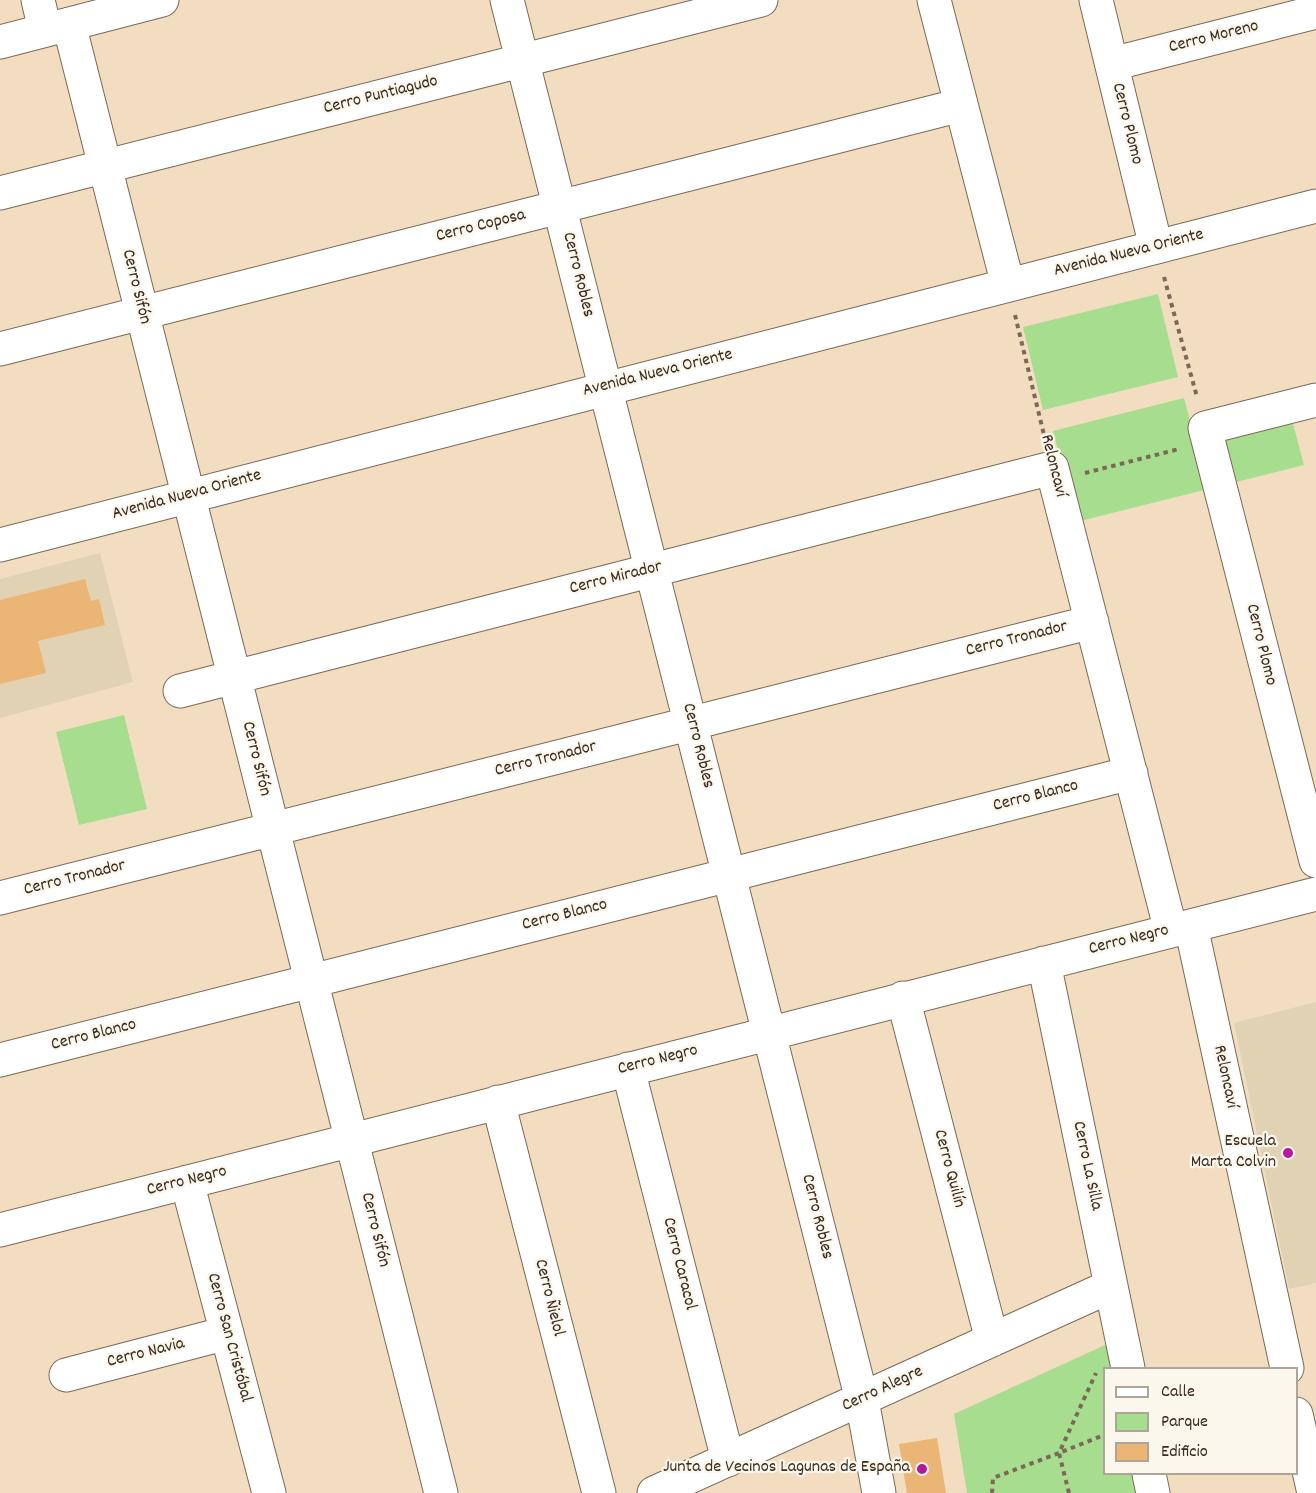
<!DOCTYPE html>
<meta charset="utf-8">
<style>
body{margin:0}
#map{position:relative;width:1316px;height:1493px;overflow:hidden;background:#f3ddc0;font-family:Dekko,sans-serif}
canvas{display:block}
.legend{position:absolute;left:1103px;top:1367px;width:195px;height:108px;box-sizing:border-box;background:#fbf7ec;border:2px solid #aea59a;margin:0;padding:8px 10px;list-style:none;font-size:18px;color:#3b2a1e}
.legend li{display:flex;align-items:center;gap:12px;height:30px}
.legend b{width:30px;border:2px solid #aea59a}
</style>
<div id="map">
<canvas width="1316" height="1493"></canvas>
<ul class="legend">
<li><b style="height:8px;background:#fff"></b>Calle</li>
<li><b style="height:16px;background:#a6dd8e"></b>Parque</li>
<li><b style="height:16px;background:#eab575"></b>Edificio</li>
</ul>
</div>
<script>
const c = document.querySelector('canvas').getContext('2d');
c.lineJoin = 'round';
function fillPath(path, color) {
  c.fillStyle = color;
  c.fill(path, 'evenodd');
}
function shape(rows) {
  const path = new Path2D();
  for (const r of rows) {
    path.moveTo(r[0], r[1]);
    for (let i = 2; i < r.length; i += 2) path.lineTo(r[i], r[i + 1]);
  }
  return path;
}
function stroke(path, color, width, dash) {
  c.strokeStyle = color;
  c.lineWidth = width;
  c.lineCap = dash ? 'butt' : 'round';
  c.setLineDash(dash || []);
  c.stroke(path);
}
function write(font, color, halo, rows, align = 'center') {
  c.font = font + ' Dekko,sans-serif';
  c.lineWidth = 4.5;
  c.setLineDash([]);
  c.textBaseline = 'middle';
  c.strokeStyle = halo;
  c.fillStyle = color;
  for (const [text, x, y, turn = 0] of rows) {
    c.save();
    c.translate(x, y);
    c.rotate((+turn || 0) * Math.PI / 180);
    c.textAlign = isNaN(turn) ? turn : align;
    if (halo) c.strokeText(text, 0, 0);
    c.fillText(text, 0, 0);
    c.restore();
  }
}
fillPath(shape([
 [100,553,133,682,0,718,0,579],
 [1316,1002,1316,1283,1289,1289,1234,1023]
]), '#e1d2b4');
fillPath(shape([
 [1158,294,1178,377,1043,410,1023,327],
 [1184,398,1195,439,1291,416,1304,465,1076,522,1053,431],
 [124,715,147,809,79,825,56,732],
 [1116,1340,1119,1368,1104,1368,1104,1474,1134,1474,1136,1493,967,1493,954,1414]
]), '#a6dd8e');
fillPath(shape([
 [85,579,91,601,99,599,105,625,38,641,46,673,0,684,0,600],
 [937,1438,946,1493,907,1493,899,1444]
]), '#eab575');
const street = shape([
 [38,0,45,30],
 [507,0,862,1400,879,1493],
 [934,0,1008,285],
 [1096,0,1156,247],
 [69,24,441,1493],
 [0,42,162,0],
 [1112,64,1316,12],
 [0,193,761,0],
 [0,349,961,105],
 [1316,400,1205,428,1316,861],
 [180,691,1052,468,1171,931],
 [0,898,1092,622],
 [1191,926,1287,1368],
 [1044,963,1128,1368],
 [903,998,992,1340],
 [0,1060,1131,773],
 [628,1069,728,1460],
 [498,1102,599,1493],
 [187,1182,269,1493],
 [0,1230,1316,894],
 [66,1375,227,1333],
 [1296,1414,1314,1493],
 [1149,1474,1153,1493],
 [654,1493,1111,1286]
]);
const secondary = shape([
 [0,545,1316,206]
]);
stroke(street, '#7b6957', 35);
stroke(secondary, '#7b6957', 35);
stroke(shape([
 [1164,277,1197,397],
 [1015,315,1045,439],
 [1085,473,1179,449],
 [992,1493,993,1478,1059,1453,1096,1373],
 [1069,1493,1059,1453,1104,1435]
]), '#7b6957', 4, [4.5, 4.5]);
stroke(street, '#fff', 33);
stroke(secondary, '#fff', 33);
for (const [x, y, r, color] of [
 [1288,1153,6,"#b5179e"],
 [922,1469,6,"#b5179e"]
]) {
  const dot = new Path2D();
  dot.arc(x, y, r, 0, 2 * Math.PI);
  c.fillStyle = color;
  c.fill(dot);
  stroke(dot, '#fbf7ec', 2);
}
write('18px', '#3b2a1e', '#fbf7ec', [
 ["Cerro Moreno",1214,38,-14],
 ["Cerro Puntiagudo",381,96,-14],
 ["Cerro Plomo",1126,124,76],
 ["Cerro Coposa",481,227,-14],
 ["Avenida Nueva Oriente",1129,254,-14],
 ["Cerro Robles",577,275,76],
 ["Cerro Sifón",135,287,76],
 ["Avenida Nueva Oriente",658,374,-14],
 ["Reloncaví",1052,466,76],
 ["Avenida Nueva Oriente",187,496,-15],
 ["Cerro Mirador",616,579,-14],
 ["Cerro Tronador",1017,640,-14],
 ["Cerro Plomo",1260,645,76],
 ["Cerro Robles",697,746,76],
 ["Cerro Sifón",255,759,76],
 ["Cerro Tronador",546,760,-14],
 ["Cerro Blanco",1036,797,-14],
 ["Cerro Tronador",75,879,-14],
 ["Cerro Blanco",565,916,-14],
 ["Cerro Negro",1129,941,-14],
 ["Cerro Blanco",94,1036,-14],
 ["Cerro Negro",658,1061,-14],
 ["Reloncaví",1224,1077,78],
 ["Cerro La Silla",1086,1166,78],
 ["Cerro Quilín",948,1169,75],
 ["Cerro Negro",187,1182,-14],
 ["Cerro Robles",816,1217,76],
 ["Cerro Sifón",374,1230,76],
 ["Cerro Caracol",678,1264,76],
 ["Cerro Ñielol",548,1298,76],
 ["Cerro San Cristóbal",228,1338,75],
 ["Cerro Navia",146,1354,-14],
 ["Cerro Alegre",883,1390,-25]
]);
write('18px', '#3b2a1e', '#fbf7ec', [
 ["Escuela",1276,1143],
 ["Marta Colvin",1276,1164],
 ["Junta de Vecinos Lagunas de España",910,1469]
], 'right');
</script>
